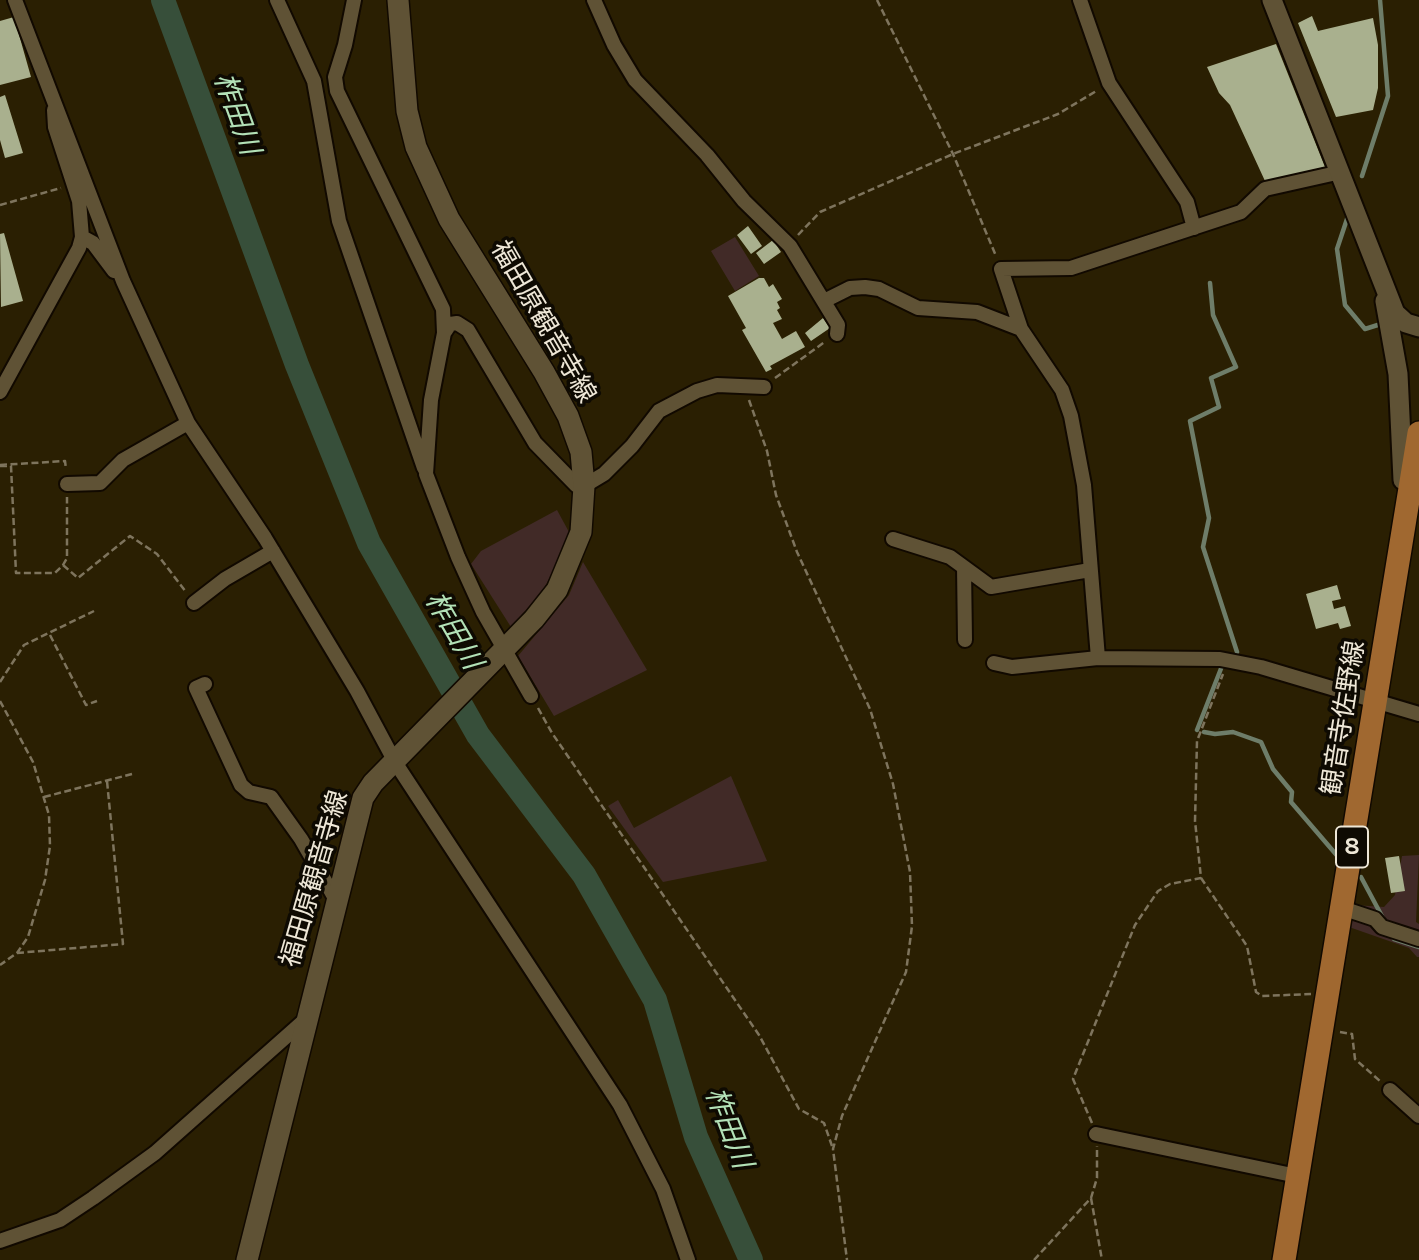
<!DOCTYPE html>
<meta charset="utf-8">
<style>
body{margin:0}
canvas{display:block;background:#2a1f02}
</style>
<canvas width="1419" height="1260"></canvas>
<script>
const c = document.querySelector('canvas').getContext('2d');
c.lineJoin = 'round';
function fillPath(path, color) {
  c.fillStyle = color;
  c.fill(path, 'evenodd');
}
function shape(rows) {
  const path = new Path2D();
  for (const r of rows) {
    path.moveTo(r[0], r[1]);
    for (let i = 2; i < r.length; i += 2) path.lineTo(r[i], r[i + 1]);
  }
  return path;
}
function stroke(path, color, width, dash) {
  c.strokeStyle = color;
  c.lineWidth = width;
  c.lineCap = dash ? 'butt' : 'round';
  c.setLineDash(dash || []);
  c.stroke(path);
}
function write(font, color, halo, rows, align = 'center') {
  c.font = font + ' Karla,"Noto Sans JP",sans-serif';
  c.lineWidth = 7;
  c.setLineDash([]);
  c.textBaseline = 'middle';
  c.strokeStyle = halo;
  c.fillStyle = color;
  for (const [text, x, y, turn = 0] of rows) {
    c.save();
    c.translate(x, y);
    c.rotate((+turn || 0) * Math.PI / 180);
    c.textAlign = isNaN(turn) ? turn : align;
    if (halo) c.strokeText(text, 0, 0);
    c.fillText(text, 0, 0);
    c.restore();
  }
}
fillPath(shape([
 [735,237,759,276,735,291,711,251],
 [557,510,569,532,556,566,542,592,511,627,471,564,481,551],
 [583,562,647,670,554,716,518,656,569,595],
 [731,776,767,861,663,882,608,806,618,800,634,828],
 [1419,855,1416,922,1419,924,1419,957,1417,957,1409,948,1349,927,1354,905,1384,907,1395,895,1402,856]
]), '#412a27');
stroke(shape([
 [1362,176,1388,96,1380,0],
 [1348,216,1337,249,1345,305,1365,329,1384,323],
 [1210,283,1213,315,1236,367,1211,378,1219,407,1190,421,1209,518,1203,547,1237,652],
 [1197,730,1222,666],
 [1204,732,1215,734,1233,732,1261,742,1273,769,1292,792,1291,802,1340,859],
 [1361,877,1384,920],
 [1391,933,1394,939,1419,947]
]), '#6e7d69', 4.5);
stroke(shape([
 [163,0,297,365,369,543,478,735,584,875,655,1000,696,1137,751,1260]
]), '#374f3a', 24);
fillPath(shape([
 [1312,16,1318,31,1373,18,1378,45,1378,88,1373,110,1336,117,1298,23],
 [14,17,31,77,0,85,0,21],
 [1276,44,1325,167,1265,181,1230,105,1219,93,1207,67],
 [5,95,23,153,5,158,0,140,0,97],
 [748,226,762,246,751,254,737,235],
 [4,233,23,301,1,307,0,234],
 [773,240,781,252,764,264,756,253],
 [759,278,764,278,769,287,773,284,782,299,777,302,780,308,777,310,782,319,773,323,782,339,796,331,805,347,770,366,772,369,766,372,742,330,746,328,728,296],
 [823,318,830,328,811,341,805,333],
 [1337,585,1341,599,1332,601,1334,609,1345,606,1351,626,1340,629,1338,623,1316,629,1306,594],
 [1399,856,1405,891,1391,893,1385,858]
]), '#a9b08e');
const minor = shape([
 [15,0,123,281,188,423,265,538,357,691,395,762,620,1105,663,1189,688,1260],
 [277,0,314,81,339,221,424,468],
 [354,0,345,45,335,77,337,91,443,309,444,333,431,400,426,474,458,557,483,612,531,696],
 [594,0,614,45,635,80,707,155,744,201,790,246,838,325,837,334],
 [1080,0,1109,83,1187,202,1194,228],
 [82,237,93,243,114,271],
 [824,301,850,288,865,287,879,289,918,308,977,312,1021,329],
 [444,333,450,324,457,323,468,330,535,443,576,485,584,486,604,474,632,446,659,411,697,391,717,385,764,387],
 [0,392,79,248,82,237,79,201,55,127,54,110],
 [67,484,100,483,123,460,188,423],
 [893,539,950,557,991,587,1090,570],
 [964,567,965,640],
 [194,603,225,579,273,551],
 [1098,658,1084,485,1071,416,1062,390,1021,329,1001,269,1071,268,1241,212,1265,189,1341,172],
 [994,663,1012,667,1098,658,1220,659,1261,667,1419,714],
 [205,684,196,688,241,785,249,792,271,797,301,839,336,900],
 [1342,908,1375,919,1382,927,1419,939],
 [1390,1090,1419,1116],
 [1096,1134,1297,1176],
 [0,1241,60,1220,93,1198,155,1153,306,1019]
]);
const tertiary = shape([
 [1272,0,1395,313,1406,323,1419,327],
 [1385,301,1398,374,1403,480]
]);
const secondary = shape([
 [247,1260,363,798,373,783,534,619,557,590,581,532,584,486,581,452,568,416,544,372,449,219,416,147,407,111,398,0]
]);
const primary = shape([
 [1284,1260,1419,433]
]);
stroke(minor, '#110900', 18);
stroke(tertiary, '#110900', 23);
stroke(secondary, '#110900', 24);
stroke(primary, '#110900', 26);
stroke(shape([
 [877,0,953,154,996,256],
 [0,205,61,188],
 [798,235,820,212,953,154,1058,114,1098,90],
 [775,378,826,341],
 [749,400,767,451,776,495,797,552,870,709,893,784,910,872,912,926,906,972,842,1116,833,1149,847,1260],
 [0,465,65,461,66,469],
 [0,466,11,466,16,573,55,573,63,565,67,558,67,497],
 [63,565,78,578,130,536,157,554,186,592],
 [50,635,86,705,97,701],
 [0,682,24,645,94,611],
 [0,701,33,762,49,815,50,846,45,880,28,937,17,953,0,965],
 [538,708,552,733,759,1035,799,1109,824,1123,832,1146],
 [44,797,132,774],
 [1201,878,1247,946,1256,992,1262,996,1311,994],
 [17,953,123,944,107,781],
 [1340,1032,1352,1034,1355,1059,1380,1081],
 [1092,1123,1073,1079,1135,925,1158,891,1170,884,1201,878,1195,821,1197,741,1223,674],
 [1091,1198,1102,1260],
 [1034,1260,1091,1198,1097,1178,1097,1146]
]), '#7e745d', 2.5, [7, 3.5]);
stroke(minor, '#5f5235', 14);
stroke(tertiary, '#5f5235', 19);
stroke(secondary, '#5f5235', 21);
stroke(primary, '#a06830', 23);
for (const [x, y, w] of [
 [1352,847,32]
]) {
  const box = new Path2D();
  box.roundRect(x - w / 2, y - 20.5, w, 41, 5);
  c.fillStyle = '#0e0a02';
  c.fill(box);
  stroke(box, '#eee7d7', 2);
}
write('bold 24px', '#eee7d7', null, [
 ["8",1352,847]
]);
write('26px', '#eee7d7', '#0e0a02', [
 ["福田原観音寺線",543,322,60],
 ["観音寺佐野線",1344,718,-81],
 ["福田原観音寺線",315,879,-74]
]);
write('italic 28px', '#b3e1b7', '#0e0a02', [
 ["柞田川",236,114,70],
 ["柞田川",453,631,60],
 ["柞田川",728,1128,69]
]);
</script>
